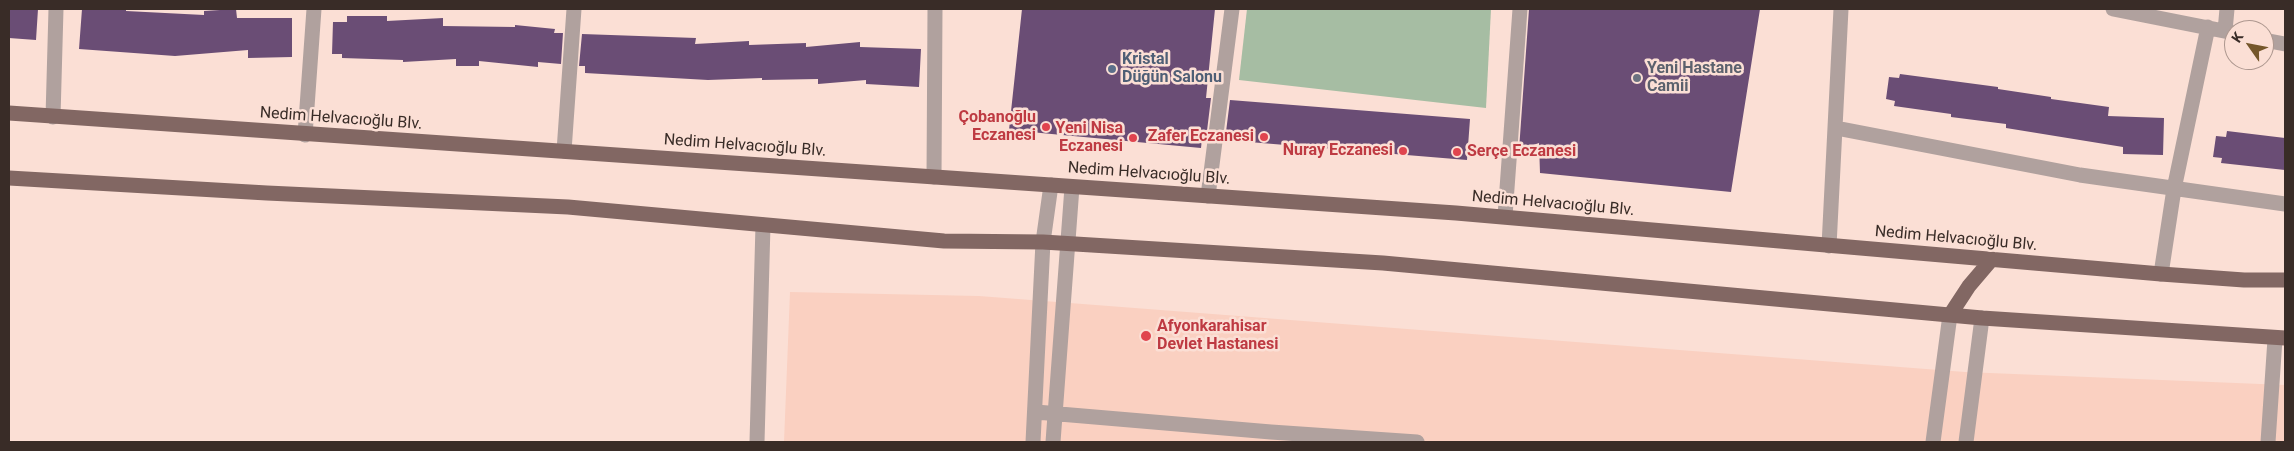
<!DOCTYPE html>
<meta charset="utf-8">
<style>
body{margin:0}
#map{position:relative;width:2294px;height:451px;overflow:hidden;background:#fbdfd5;font-family:Roboto,sans-serif}
canvas{display:block}
.frame{position:absolute;inset:0;border:10px solid #392c27;pointer-events:none}
.north{position:absolute;left:2224px;top:20px;width:50px;height:50px;box-sizing:border-box;background:#fbdfd5;border:1px solid #ad978f;border-radius:50%;rotate:303deg;font-size:14px;font-weight:700;line-height:20px;text-align:center;color:#392c27}
.north::after{content:'';display:block;margin:auto;width:18px;height:22px;background:#75572b;clip-path:polygon(50% 0,100% 100%,50% 72%,0 100%)}
</style>
<div id="map">
<canvas width="2294" height="451"></canvas>
<div class="frame"></div>
<div class="north">K</div>
</div>
<script>
const c = document.querySelector('canvas').getContext('2d');
c.lineJoin = 'round';
function fillPath(path, color) {
  c.fillStyle = color;
  c.fill(path, 'evenodd');
}
function shape(rows) {
  const path = new Path2D();
  for (const r of rows) {
    path.moveTo(r[0], r[1]);
    for (let i = 2; i < r.length; i += 2) path.lineTo(r[i], r[i + 1]);
  }
  return path;
}
function stroke(path, color, width, dash) {
  c.strokeStyle = color;
  c.lineWidth = width;
  c.lineCap = dash ? 'butt' : 'round';
  c.setLineDash(dash || []);
  c.stroke(path);
}
function write(font, color, halo, rows, align = 'center') {
  c.font = font + ' Roboto,sans-serif';
  c.lineWidth = 5;
  c.setLineDash([]);
  c.textBaseline = 'middle';
  c.strokeStyle = halo;
  c.fillStyle = color;
  for (const [text, x, y, turn = 0] of rows) {
    c.save();
    c.translate(x, y);
    c.rotate((+turn || 0) * Math.PI / 180);
    c.textAlign = isNaN(turn) ? turn : align;
    if (halo) c.strokeText(text, 0, 0);
    c.fillText(text, 0, 0);
    c.restore();
  }
}
fillPath(shape([
 [790,292,979,296,1965,372,2285,385,2285,442,784,442]
]), '#fad0c1');
fillPath(shape([
 [1247,9,1491,9,1486,108,1239,80]
]), '#a6bda3');
fillPath(shape([
 [9,9,38,9,36,40,9,38],
 [82,9,126,9,126,11,204,15,204,11,236,9,237,18,292,18,292,57,248,58,248,50,175,56,79,49],
 [1022,9,1215,9,1206,98,1211,98,1206,139,1202,139,1201,148,1009,130],
 [1529,9,1760,9,1731,192,1540,173,1539,143,1519,150],
 [347,16,387,16,387,21,443,18,443,26,515,27,515,25,555,29,554,33,563,33,561,64,538,62,538,67,479,61,479,66,456,66,456,59,403,62,403,60,342,58,342,54,332,54,333,22,347,22],
 [582,34,696,38,695,44,749,41,749,45,806,43,806,47,860,42,860,47,921,49,919,87,866,84,866,80,818,84,818,79,762,80,762,78,708,80,585,73,585,66,579,66],
 [1900,74,1998,87,1998,89,2051,97,2051,99,2109,107,2108,116,2164,118,2163,155,2123,154,2123,147,2006,128,2006,124,1951,117,1951,114,1894,106,1895,101,1886,99,1889,77,1899,78],
 [1230,100,1470,119,1467,160,1225,140],
 [2227,131,2285,138,2285,170,2221,163,2222,158,2213,157,2216,136,2226,137]
]), '#6a4d75');
stroke(shape([
 [2113,9,2234,33],
 [2225,31,2227,9],
 [2264,40,2285,44],
 [53,117,56,9],
 [1836,128,2080,175,2285,204],
 [305,135,314,9],
 [564,151,574,9],
 [934,177,935,9],
 [1208,196,1232,9],
 [1505,216,1520,9],
 [1829,246,1841,9],
 [2161,274,2174,189,2208,27],
 [1036,412,1271,432,1417,442],
 [757,442,763,225],
 [1033,442,1043,242,1051,185],
 [1053,442,1072,187],
 [1933,442,1950,315],
 [1966,442,1982,318],
 [2268,442,2275,339]
]), '#b0a19e', 15);
stroke(shape([
 [9,113,1456,213,2161,274,2244,280,2285,280],
 [9,178,267,193,568,207,944,241,1043,242,1383,263,1982,318,2285,338],
 [1950,315,1969,286,1992,259]
]), '#826763', 15);
for (const [x, y, r, color] of [
 [1112,69,5,"#5c6f8a"],
 [1637,78,5,"#6b7280"],
 [1046,127,5,"#e0444e"],
 [1264,137,5,"#e0444e"],
 [1133,138,5,"#e0444e"],
 [1403,151,5,"#e0444e"],
 [1457,152,5,"#e0444e"],
 [1146,336,6,"#e0444e"]
]) {
  const dot = new Path2D();
  dot.arc(x, y, r, 0, 2 * Math.PI);
  c.fillStyle = color;
  c.fill(dot);
  stroke(dot, '#fbdfd5', 2);
}
write('bold 16px', '#4e5e75', '#fbdfd5', [
 ["Kristal",1122,60],
 ["Düğün Salonu",1122,78]
], 'left');
write('bold 16px', '#5b616d', '#fbdfd5', [
 ["Yeni Hastane",1647,69],
 ["Camii",1647,87]
], 'left');
write('bold 16px', '#be3a42', '#fbdfd5', [
 ["Çobanoğlu",1036,118],
 ["Eczanesi",1036,136],
 ["Yeni Nisa",1123,129],
 ["Eczanesi",1123,147],
 ["Zafer Eczanesi",1254,137],
 ["Nuray Eczanesi",1393,151],
 ["Serçe Eczanesi",1467,152,"left"],
 ["Afyonkarahisar",1157,327,"left"],
 ["Devlet Hastanesi",1157,345,"left"]
], 'right');
write('16px', '#392c27', '#fbdfd5', [
 ["Nedim Helvacıoğlu Blv.",341,119,4],
 ["Nedim Helvacıoğlu Blv.",745,146,4],
 ["Nedim Helvacıoğlu Blv.",1149,174,4],
 ["Nedim Helvacıoğlu Blv.",1553,204,5],
 ["Nedim Helvacıoğlu Blv.",1956,239,5]
]);
</script>
